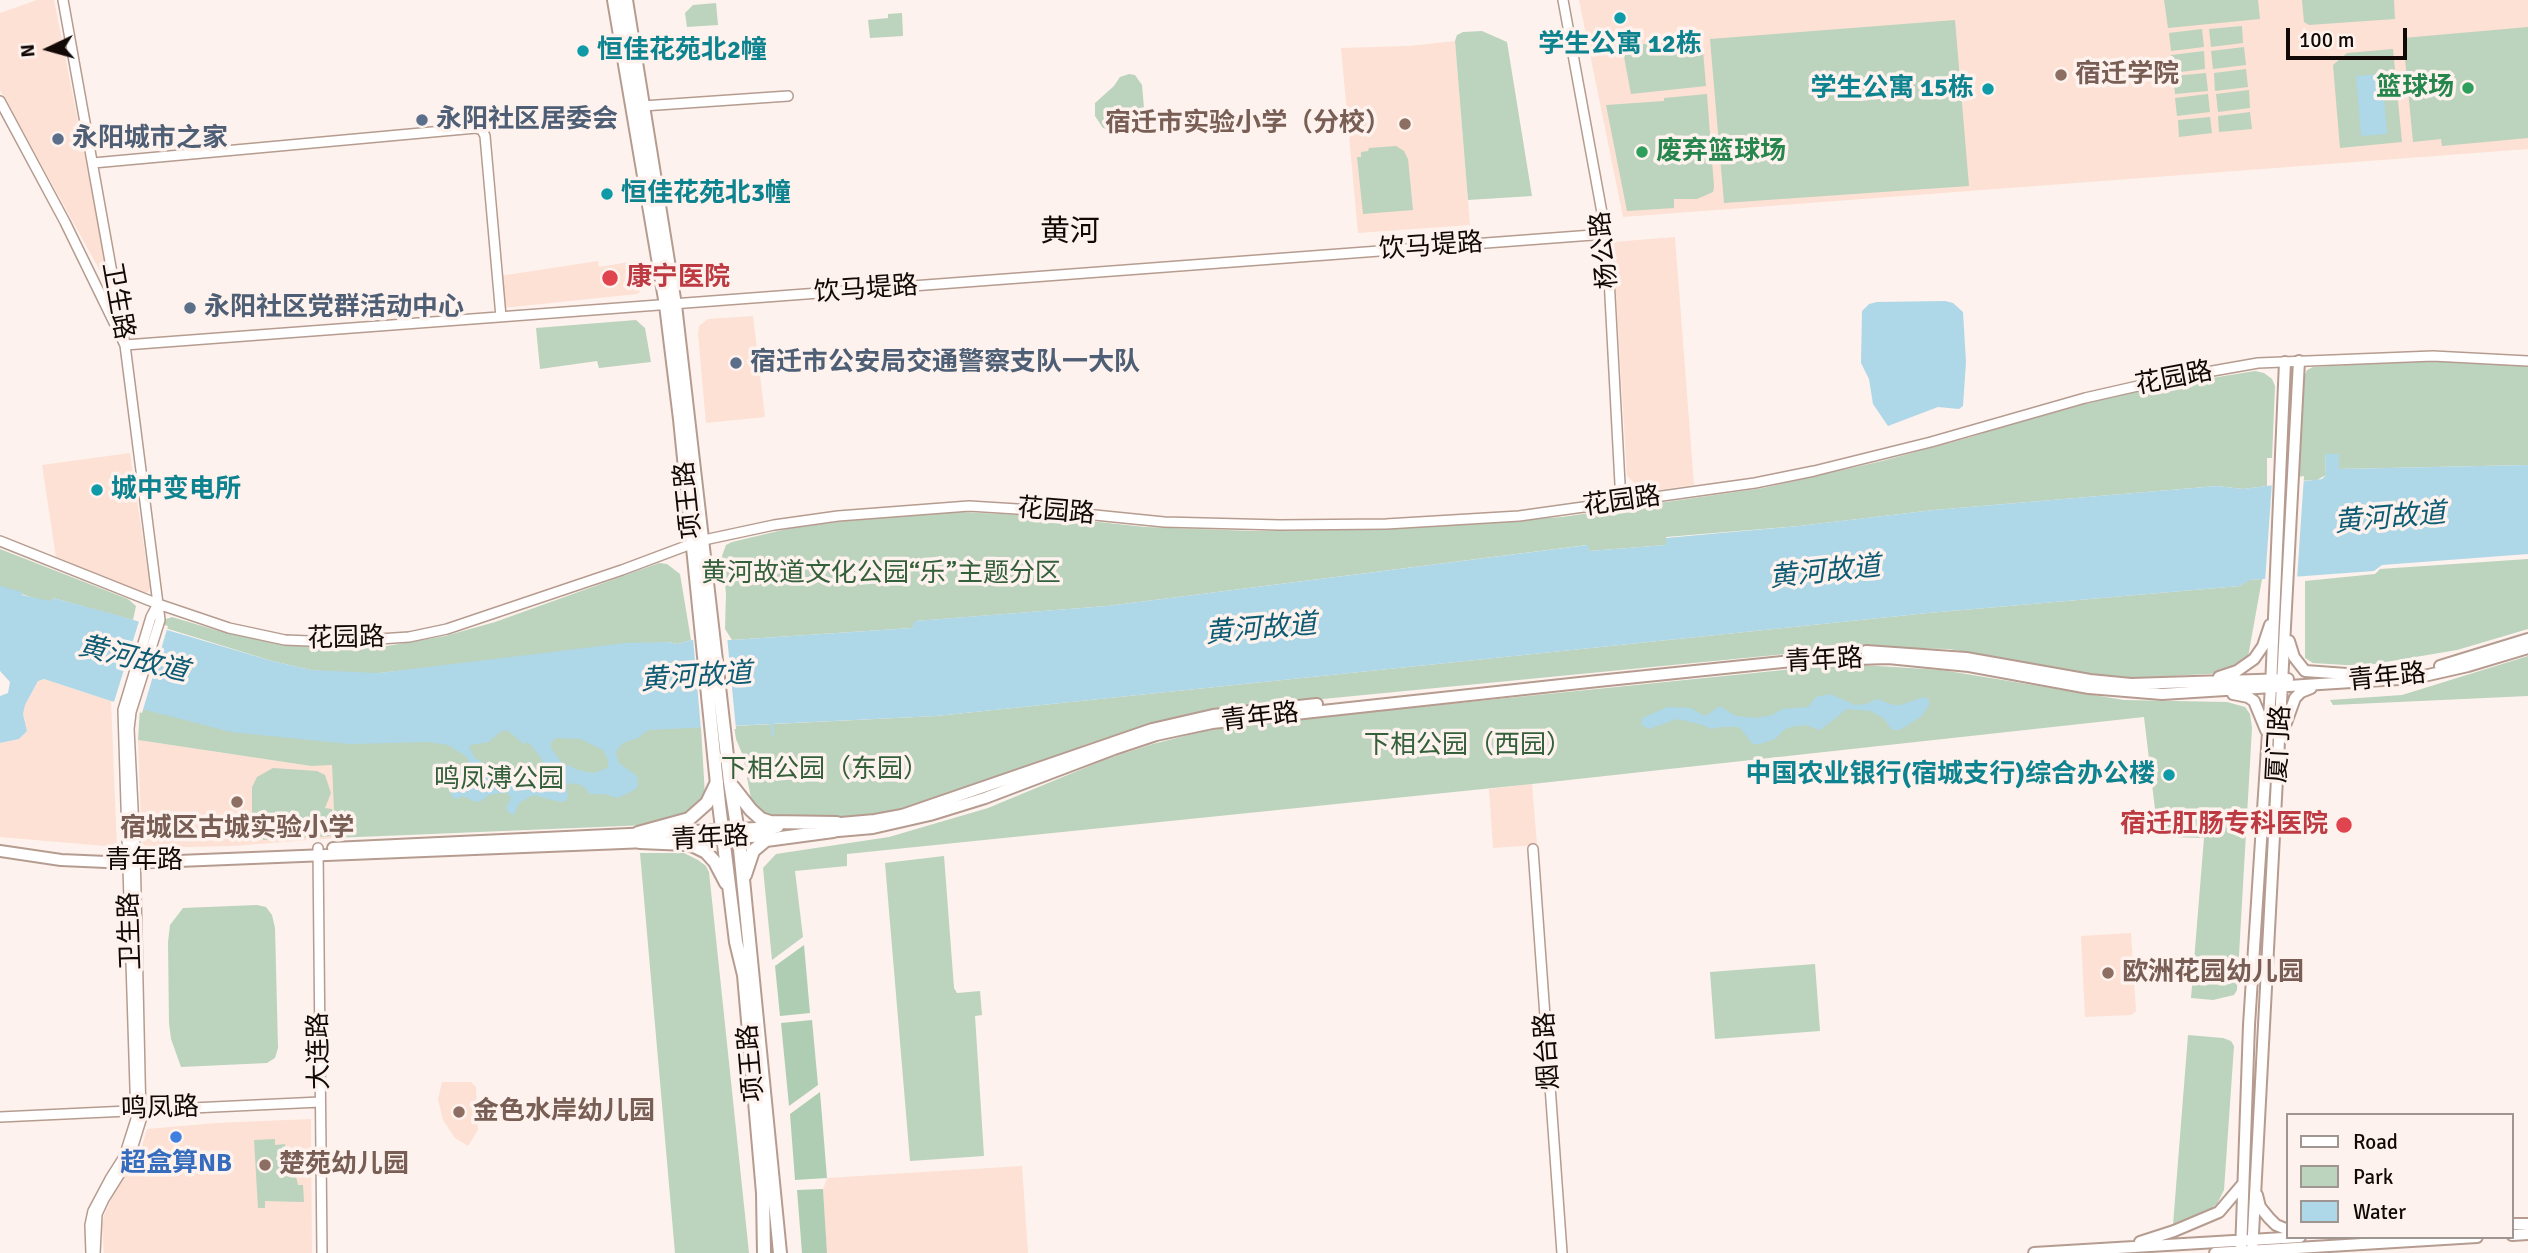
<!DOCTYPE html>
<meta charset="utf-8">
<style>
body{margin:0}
#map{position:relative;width:2528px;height:1253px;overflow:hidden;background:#fdf2ed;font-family:Signika,sans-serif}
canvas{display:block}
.legend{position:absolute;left:2286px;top:1113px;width:228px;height:126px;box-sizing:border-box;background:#fdf2ed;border:2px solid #9f9591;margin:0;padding:9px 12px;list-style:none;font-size:21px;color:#120906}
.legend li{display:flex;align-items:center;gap:14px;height:35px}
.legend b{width:35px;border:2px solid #9f9591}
.north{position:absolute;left:14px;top:14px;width:70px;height:70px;-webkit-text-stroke:5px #fdf2ed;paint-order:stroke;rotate:265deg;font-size:19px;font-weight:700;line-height:28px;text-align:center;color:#120906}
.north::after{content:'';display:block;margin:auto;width:24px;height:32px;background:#120906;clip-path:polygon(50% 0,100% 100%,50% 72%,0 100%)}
.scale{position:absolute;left:2286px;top:28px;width:121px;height:32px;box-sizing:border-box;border:4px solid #120906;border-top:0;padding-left:9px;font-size:21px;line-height:24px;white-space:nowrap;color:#120906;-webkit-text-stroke:5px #fdf2ed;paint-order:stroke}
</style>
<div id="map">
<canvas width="2528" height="1253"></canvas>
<ul class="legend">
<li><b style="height:9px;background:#fff"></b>Road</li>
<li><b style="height:19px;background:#bcd3be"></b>Park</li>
<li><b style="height:19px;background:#aed7e8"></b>Water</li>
</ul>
<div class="north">N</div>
<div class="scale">100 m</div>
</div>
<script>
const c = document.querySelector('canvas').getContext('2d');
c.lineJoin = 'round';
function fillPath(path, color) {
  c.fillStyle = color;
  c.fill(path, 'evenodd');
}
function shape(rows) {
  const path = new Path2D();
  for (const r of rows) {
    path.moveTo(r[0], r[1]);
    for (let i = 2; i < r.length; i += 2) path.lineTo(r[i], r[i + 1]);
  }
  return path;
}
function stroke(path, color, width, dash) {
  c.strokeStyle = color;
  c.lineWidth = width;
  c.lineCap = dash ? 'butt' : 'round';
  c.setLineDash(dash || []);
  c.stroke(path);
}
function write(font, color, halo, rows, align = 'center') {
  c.font = font + ' Signika,"Noto Sans SC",sans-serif';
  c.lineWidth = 7;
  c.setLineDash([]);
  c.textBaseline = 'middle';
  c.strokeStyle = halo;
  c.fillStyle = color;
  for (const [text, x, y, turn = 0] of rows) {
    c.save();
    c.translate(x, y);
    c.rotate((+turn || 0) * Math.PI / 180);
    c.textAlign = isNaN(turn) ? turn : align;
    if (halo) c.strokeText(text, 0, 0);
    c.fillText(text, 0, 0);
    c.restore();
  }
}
fillPath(shape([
 [37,0,54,0,109,278,104,278,0,90,0,13],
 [1579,0,2528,0,2528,149,1623,217],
 [1455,41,1470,225,1358,233,1341,48,1409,46],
 [1675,237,1694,485,1643,492,1627,476,1613,242],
 [641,260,644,280,642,290,637,294,503,308,500,276,598,261,599,267],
 [753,316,765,417,706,423,698,334,699,326,708,319],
 [130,453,150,587,149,591,145,593,136,592,57,564,42,465],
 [44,679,111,701,117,847,0,837,0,743,19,739,27,731,23,714,25,705,38,681],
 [138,740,311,766,332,764,335,838,233,846,142,848],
 [1532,784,1537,845,1493,848,1489,789],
 [2131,933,2136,1011,2131,1015,2085,1017,2081,936],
 [442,1082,471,1082,476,1087,478,1130,468,1146,455,1138,443,1120,438,1099],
 [311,1119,312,1253,104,1253,102,1226,104,1215,114,1193,141,1150,147,1129,217,1123],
 [1022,1166,1028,1253,827,1253,823,1189,827,1178]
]), '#fde1d4');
fillPath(shape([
 [2164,0,2258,0,2260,19,2168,28],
 [2302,0,2394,0,2395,19,2309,25,2304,22],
 [716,3,718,25,687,27,685,13,693,5],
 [902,13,903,36,870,38,868,20,888,18,888,14],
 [1955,20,1969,186,1724,203,1710,39],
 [2242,26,2243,43,2211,47,2209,29],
 [2528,27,2528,138,2442,146,2441,139,2413,142,2403,38],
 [2202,29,2204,47,2171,51,2169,33],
 [1482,31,1507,42,1532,196,1468,200,1455,41,1457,35,1463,32],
 [1702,39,1706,86,1631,94,1622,46],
 [2244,47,2246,65,2213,69,2211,51],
 [2393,49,2402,142,2340,148,2333,65,2347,53],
 [2204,51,2205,69,2173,73,2171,55],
 [2246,69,2248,87,2215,91,2214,73],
 [2206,73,2208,91,2175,94,2173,76],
 [1129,74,1135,75,1142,85,1144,108,1142,115,1130,130,1117,131,1103,128,1095,116,1095,103,1114,86,1120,77],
 [2249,90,2250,108,2218,112,2216,94],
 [1707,94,1714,187,1713,192,1697,199,1674,199,1674,208,1627,211,1606,105,1664,101,1664,98],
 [2208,94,2210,112,2177,116,2175,98],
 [2250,112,2252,129,2219,132,2218,116],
 [2210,117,2212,133,2179,137,2178,120],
 [1396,146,1404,151,1408,159,1413,210,1363,214,1357,157,1361,157,1361,152,1368,151,1369,148],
 [636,320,645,328,651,362,599,368,597,361,540,369,536,328],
 [2434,360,2528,364,2528,465,2339,469,2325,454,2326,475,2317,480,2299,481,2302,381,2307,370,2313,367],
 [2255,371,2264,373,2272,379,2275,386,2272,458,2267,458,2267,486,2243,489,2217,486,1934,510,1799,526,1666,537,1666,545,1589,551,1587,545,1107,606,916,621,912,628,732,640,725,629,726,594,722,556,726,545,732,542,791,528,868,518,960,512,1044,516,1145,527,1254,531,1393,529,1562,517,1763,488,1882,461,1971,437,2045,412,2156,387],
 [0,549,128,599,136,606,133,620,53,598,52,601,40,600,0,587],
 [2528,559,2528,629,2457,650,2362,666,2313,663,2305,658,2305,581,2375,574,2380,569],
 [659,563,667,564,680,574,691,640,678,644,667,642,379,673,344,673,311,670,272,661,162,627,163,620,172,617,219,631,282,645,335,648,387,646,445,636,495,622],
 [2262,579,2248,657,2243,664,2224,673,2138,678,2098,675,1949,649,1858,647,1261,705,1176,717,1087,744,1043,764,901,811,855,817,779,820,768,817,752,804,743,756,736,739,734,726,936,716,1928,613,2240,586,2249,580],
 [2528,656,2528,696,2333,705,2330,700,2402,695],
 [1861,665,1942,670,2124,700,2227,702,2245,707,2250,714,2252,728,2237,990,2234,995,2213,1000,2191,998,2204,838,2170,837,2157,826,2144,717,1532,784,847,854,847,866,795,871,803,937,772,960,763,868,776,854,889,837,988,808,1106,759,1153,744,1204,731,1262,723,1813,667],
 [140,708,171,716,506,726,534,735,701,727,705,796,700,807,671,824,335,838,332,765,311,766,138,740],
 [273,768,317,771,325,775,331,793,325,808,332,809,333,836,263,840,262,819,252,819,252,787,257,777],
 [640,853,684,853,698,860,706,866,709,872,749,1253,675,1253],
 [944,856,954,988,957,993,980,991,982,1015,975,1016,984,1156,910,1161,885,863],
 [257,905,266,907,272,915,275,928,278,1048,275,1058,267,1063,181,1067,171,1039,169,1023,168,942,170,925,183,908],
 [1815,964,1820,1031,1715,1039,1710,972],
 [2188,1035,2223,1038,2231,1041,2234,1046,2224,1190,2217,1204,2203,1214,2173,1225],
 [275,1139,275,1145,285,1144,286,1168,295,1172,298,1185,303,1185,304,1202,265,1201,265,1208,258,1208,254,1140]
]), '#bcd3be');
fillPath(shape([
 [804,945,810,1013,780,1016,775,966],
 [812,1020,818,1085,789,1106,781,1023],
 [820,1092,827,1178,795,1180,790,1114],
 [823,1189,827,1253,802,1253,797,1190]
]), '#afcdb2');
fillPath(shape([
 [2382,74,2387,134,2361,136,2356,76],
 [1945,301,1953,303,1963,312,1966,362,1963,406,1959,409,1938,407,1888,426,1873,404,1869,379,1861,363,1862,311,1869,304,1877,302],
 [2325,454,2339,454,2339,469,2528,465,2528,554,2382,565,2374,571,2250,580,2240,586,1928,613,936,716,648,730,638,738,623,743,616,752,619,763,637,776,638,786,634,790,618,798,604,794,590,794,582,785,569,783,566,786,568,796,566,801,560,802,533,795,519,803,514,815,509,813,506,808,511,798,506,792,489,795,481,801,476,802,463,796,457,799,452,797,443,774,446,770,471,766,467,757,448,745,428,742,350,744,231,732,111,701,44,679,38,681,25,705,23,714,27,731,19,739,0,743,0,696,8,693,10,682,0,671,0,586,22,592,22,595,40,599,52,601,53,598,113,614,272,661,311,670,379,673,626,643,667,642,678,644,691,640,732,640,912,628,915,621,1107,606,1588,545,1589,551,1666,545,1666,538,1799,526,1934,510,2217,486,2243,489,2322,479,2326,475],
 [507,730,524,744,528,742,541,758,544,764,543,768,513,774,493,769,475,758,469,747,470,745,489,742,500,732],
 [557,738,580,739,603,750,608,760,608,767,603,770,593,773,578,770,561,762,551,748,551,742],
 [1830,694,1855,705,1866,704,1877,699,1893,705,1901,705,1923,697,1929,699,1929,705,1922,716,1900,730,1892,730,1884,719,1871,711,1847,709,1820,730,1805,725,1791,727,1784,730,1775,739,1760,744,1753,744,1739,727,1720,727,1711,729,1703,725,1677,719,1649,729,1641,725,1642,718,1668,707,1691,708,1705,716,1720,706,1736,716,1756,718,1772,715,1782,709,1808,707,1816,697]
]), '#aed7e8');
fillPath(shape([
 [2304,476,2297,580,2265,582,2272,482],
 [140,618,168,626,142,713,113,705],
 [727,636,736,729,701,730,693,638]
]), '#fdf2ed');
stroke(shape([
 [771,721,773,735]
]), '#aed7e8', 2.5);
const minor = shape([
 [63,0,125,345,158,604],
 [1563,0,1607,240,1621,503],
 [0,101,65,222,125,345,1606,234],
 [643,106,788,96],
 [93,163,476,128,482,130,485,136,501,317],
 [704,540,774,525,838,516,969,506,1065,512,1164,522,1280,525,1386,524,1519,516,1755,483,1814,471,1931,442,2085,398,2173,378,2258,363,2433,356,2528,361],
 [0,541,158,604,229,628,285,640,334,642,409,637,447,629,622,570,694,543],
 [318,848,322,1253],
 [1533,849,1562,1253],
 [0,1117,320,1102],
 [91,1253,90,1225,93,1211,110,1179,124,1157,136,1119,123,710,151,617,158,604,160,620,131,712,129,729,135,848,141,1120,129,1159,104,1199,97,1214,95,1253]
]);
const tertiary = shape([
 [2289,641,2294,657,2305,671,2361,675],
 [1866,651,1966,658,2090,680,2131,684,2288,679],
 [2440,666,2528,639],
 [2219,677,2237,671,2254,659,2263,646,2270,625],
 [2233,694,2248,697,2254,701,2266,730],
 [2286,723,2295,698,2301,692,2311,688],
 [829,824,875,820,902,815,1152,729,1213,715,1317,704],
 [827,832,873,828,930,815,985,798,1114,749,1156,735,1212,723,1598,681,1792,661,1888,658,1969,666,2089,688,2162,694,2415,678,2468,666,2528,648],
 [681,840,773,836],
 [333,848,778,827],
 [0,851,61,860,129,863,647,842],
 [2257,1195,2260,1207,2269,1218,2276,1225,2288,1230],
 [2512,1224,2528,1224],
 [2512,1235,2528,1234],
 [2140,1242,2174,1231,2219,1212,2242,1185],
 [2034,1253,2300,1237],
 [2215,1253,2477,1237],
 [2241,1253,2249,1025,2271,687,2285,362],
 [2252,1253,2299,361]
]);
const secondary = shape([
 [614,0,666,305,680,419,719,804,736,942,744,975,763,1193,764,1253],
 [626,0,675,305,730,782,739,839,780,1253],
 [733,787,751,810,761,819,770,822,837,823],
 [638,833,689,819,707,803,717,782],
 [640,842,687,844,696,847,706,852,715,862,726,883],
 [745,875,753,851,766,840,833,831]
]);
stroke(minor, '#b69c90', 12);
stroke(tertiary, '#b69c90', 14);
stroke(secondary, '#b69c90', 16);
stroke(minor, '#fff', 9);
stroke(tertiary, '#fff', 10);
stroke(secondary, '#fff', 12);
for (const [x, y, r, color] of [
 [1620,18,7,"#0f9aa8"],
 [583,51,7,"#0f9aa8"],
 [2061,75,7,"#8d6e63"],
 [2468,88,7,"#2e9e5b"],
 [1988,89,7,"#0f9aa8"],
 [422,120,7,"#5c6f8a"],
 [1405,124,7,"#8d6e63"],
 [58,139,7,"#5c6f8a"],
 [1642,152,7,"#2e9e5b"],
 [607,194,7,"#0f9aa8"],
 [610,278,9,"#e0444e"],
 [190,308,7,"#5c6f8a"],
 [736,363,7,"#5c6f8a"],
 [97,490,7,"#0f9aa8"],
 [2169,775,7,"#0f9aa8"],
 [237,802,7,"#8d6e63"],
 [2344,825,9,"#e0444e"],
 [2108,973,7,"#8d6e63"],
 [459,1112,7,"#8d6e63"],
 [176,1137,7,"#3f7fe0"],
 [265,1165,7,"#8d6e63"]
]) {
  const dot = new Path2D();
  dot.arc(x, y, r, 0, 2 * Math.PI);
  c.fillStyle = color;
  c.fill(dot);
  stroke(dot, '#fdf2ed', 2.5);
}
write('bold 26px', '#0d838f', '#fdf2ed', [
 ["学生公寓 12栋",1620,45,"center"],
 ["恒佳花苑北2幢",597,51],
 ["学生公寓 15栋",1974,89,"right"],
 ["恒佳花苑北3幢",621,194],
 ["城中变电所",111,490],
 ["中国农业银行(宿城支行)综合办公楼",2155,775,"right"]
], 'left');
write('bold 26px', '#785e54', '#fdf2ed', [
 ["宿迁学院",2075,75],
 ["宿迁市实验小学（分校）",1391,124,"right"],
 ["宿城区古城实验小学",237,829,"center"],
 ["欧洲花园幼儿园",2122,973],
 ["金色水岸幼儿园",473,1112],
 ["楚苑幼儿园",279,1165]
], 'left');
write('bold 26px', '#27864d', '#fdf2ed', [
 ["篮球场",2454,88],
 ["废弃篮球场",1656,152,"left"]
], 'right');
write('bold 26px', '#4e5e75', '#fdf2ed', [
 ["永阳社区居委会",436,120],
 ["永阳城市之家",72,139],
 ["永阳社区党群活动中心",204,308],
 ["宿迁市公安局交通警察支队一大队",750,363]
], 'left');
write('26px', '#120906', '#fdf2ed', [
 ["饮马堤路",1431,247,-4],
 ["杨公路",1605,250,-96],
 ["饮马堤路",866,290,-4],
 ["卫生路",117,301,80],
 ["花园路",2174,379,-11],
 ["项王路",689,500,-96],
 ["花园路",1622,502,-8],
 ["花园路",1056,512,5],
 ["花园路",346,639,-1],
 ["青年路",1824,661,-3],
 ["青年路",2387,678,-6],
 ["青年路",1260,718,-7],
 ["厦门路",2280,744,-87],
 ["青年路",710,839,-3],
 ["青年路",144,861],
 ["卫生路",131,931,-92],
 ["大连路",320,1051,-91],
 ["烟台路",1548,1051,-94],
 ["项王路",752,1063,-95],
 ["鸣凤路",160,1109,-2]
]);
write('bold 26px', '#be3a42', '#fdf2ed', [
 ["康宁医院",626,278],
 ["宿迁肛肠专科医院",2328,825,"right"]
], 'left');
write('26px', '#34603b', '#fdf2ed', [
 ["黄河故道文化公园“乐”主题分区",881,574],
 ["下相公园（西园）",1468,746],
 ["下相公园（东园）",825,770],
 ["鸣凤溥公园",499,780]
]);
write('bold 26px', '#366cbe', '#fdf2ed', [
 ["超盒算NB",176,1164]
]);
write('italic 28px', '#0e5c74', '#fdf2ed', [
 ["黄河故道",2390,519,-5],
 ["黄河故道",1825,573,-6],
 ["黄河故道",1261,630,-5],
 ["黄河故道",133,660,14],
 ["黄河故道",696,678,-4]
]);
write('30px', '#120906', '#fdf2ed', [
 ["黄河",1070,233]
]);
</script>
